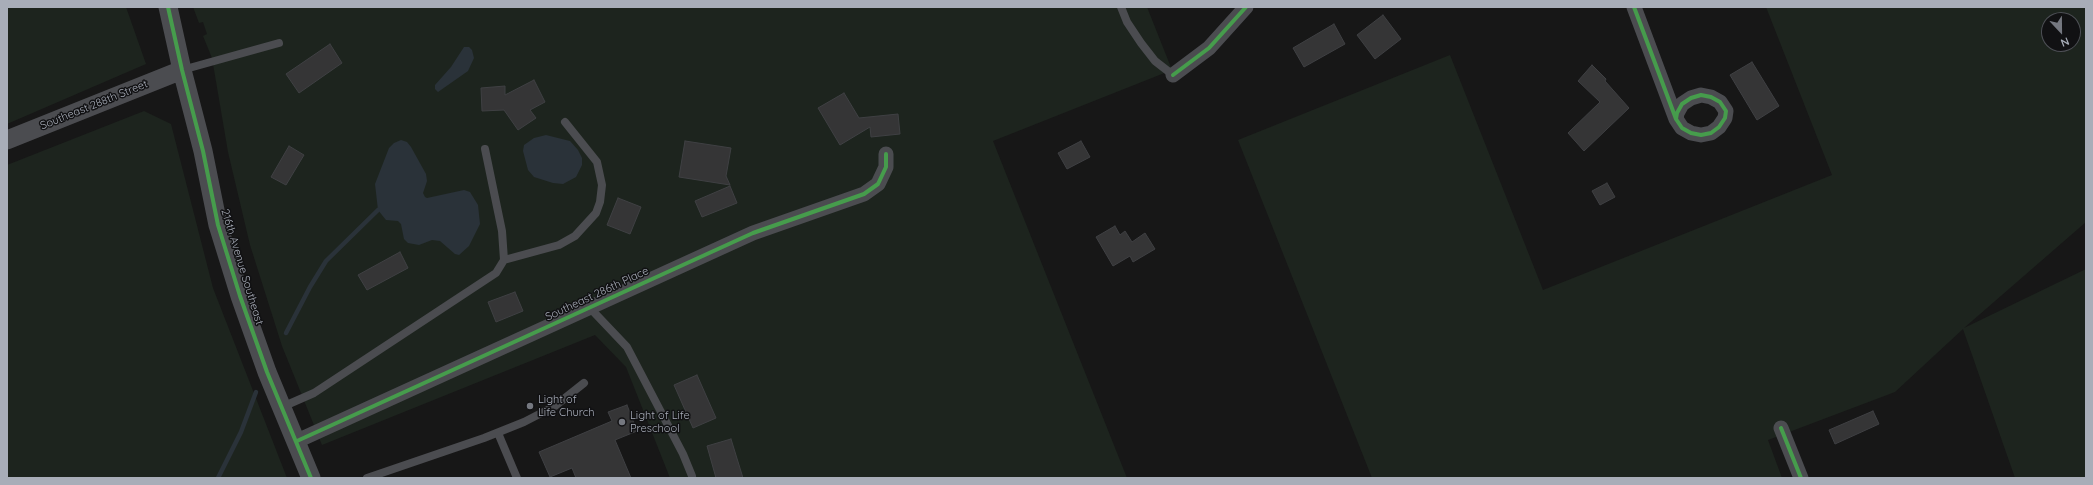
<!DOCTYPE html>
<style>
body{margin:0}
#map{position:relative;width:2093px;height:485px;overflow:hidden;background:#171717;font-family:Quicksand,sans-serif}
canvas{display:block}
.frame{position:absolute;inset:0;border:8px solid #a8adb8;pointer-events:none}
.north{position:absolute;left:2041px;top:12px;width:40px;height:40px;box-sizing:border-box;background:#111113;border:1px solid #4d4f55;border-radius:50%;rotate:158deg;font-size:11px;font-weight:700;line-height:16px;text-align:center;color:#a8adb8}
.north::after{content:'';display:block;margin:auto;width:14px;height:18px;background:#757880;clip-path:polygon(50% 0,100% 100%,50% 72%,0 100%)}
</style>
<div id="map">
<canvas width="2093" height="485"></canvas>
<div class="frame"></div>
<div class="north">N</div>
</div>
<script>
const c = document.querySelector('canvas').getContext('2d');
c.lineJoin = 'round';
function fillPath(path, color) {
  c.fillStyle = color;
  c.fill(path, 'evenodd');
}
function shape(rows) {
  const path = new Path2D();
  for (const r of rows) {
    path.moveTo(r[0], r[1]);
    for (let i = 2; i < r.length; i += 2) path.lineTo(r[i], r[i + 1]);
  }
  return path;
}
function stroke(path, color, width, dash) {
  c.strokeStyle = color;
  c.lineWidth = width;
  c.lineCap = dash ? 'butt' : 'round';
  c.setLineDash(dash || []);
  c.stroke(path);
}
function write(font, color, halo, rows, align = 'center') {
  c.font = font + ' Quicksand,sans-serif';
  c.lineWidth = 3;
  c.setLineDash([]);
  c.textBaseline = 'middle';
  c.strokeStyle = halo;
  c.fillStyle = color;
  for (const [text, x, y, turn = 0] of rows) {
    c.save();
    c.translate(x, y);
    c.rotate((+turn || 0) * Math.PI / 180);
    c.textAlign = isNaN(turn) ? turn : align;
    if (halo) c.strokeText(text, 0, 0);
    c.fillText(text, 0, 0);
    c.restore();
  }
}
fillPath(shape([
 [7,7,126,7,146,64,7,124],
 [193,7,1147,7,1172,70,993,141,1127,478,670,478,626,367,595,335,322,445,282,346,250,245,228,152,212,58,203,36,207,34,203,22,199,23],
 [1766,7,2086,7,2086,222,1964,328,2086,269,2086,478,2015,478,1963,329,1895,392,1768,440,1782,478,1372,478,1238,140,1450,55,1543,290,1832,175],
 [2049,20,2073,20,2073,44,2049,44],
 [144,111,171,124,213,288,287,478,7,478,7,165]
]), '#1d241e');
fillPath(shape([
 [464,47,469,47,472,50,474,58,468,71,438,92,435,89,435,85,451,67],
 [546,135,570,141,578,150,582,158,582,165,576,177,563,184,553,183,534,177,528,170,523,151,524,145,534,138],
 [401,140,407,142,411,147,426,174,427,181,423,193,425,197,427,198,464,190,470,192,478,205,480,224,469,246,459,255,455,254,440,241,432,240,419,245,408,243,404,239,401,224,398,221,386,220,378,210,375,184,389,148,394,143]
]), '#2a3239');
stroke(shape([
 [286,333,310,287,326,261,378,210],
 [218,478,241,432,256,392]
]), '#2a3239', 4.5);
const building = shape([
 [1383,15,1401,39,1375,59,1357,35,1383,15],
 [1334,24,1345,44,1304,67,1293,48,1334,24],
 [330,44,342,63,299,93,286,74,330,44],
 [1752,62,1779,106,1757,120,1730,75,1752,62],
 [1592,65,1606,79,1605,81,1629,108,1584,151,1568,133,1600,102,1578,81,1592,65],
 [534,80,545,102,530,110,536,118,518,130,504,110,482,111,481,88,505,86,505,95,534,80],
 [844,93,859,118,898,114,900,134,871,137,870,127,840,145,818,108,844,93],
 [685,141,731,148,726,176,730,185,679,177,685,141],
 [1081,141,1090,157,1067,169,1058,153,1081,141],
 [289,146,304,155,286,185,271,177,289,146],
 [1607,183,1615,197,1600,205,1592,191,1607,183],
 [730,186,737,203,702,217,695,201,730,186],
 [618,198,641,207,630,234,607,225,618,198],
 [1115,226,1120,235,1125,231,1132,242,1145,233,1155,249,1133,262,1130,256,1113,266,1096,237,1115,226],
 [400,252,408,268,367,290,358,275,400,252],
 [515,292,523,311,496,322,488,302,515,292],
 [697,375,716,418,693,428,674,385,697,375],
 [627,405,637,431,615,440,631,478,576,478,572,468,550,477,539,452,612,421,608,412,627,405],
 [1873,411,1879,424,1835,444,1829,430,1873,411],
 [731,439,743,478,716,478,707,446,731,439]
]);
fillPath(building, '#353536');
stroke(building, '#3f4043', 1);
stroke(shape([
 [1121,7,1127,22,1141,43,1155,61,1173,75],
 [182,70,279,43],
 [504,260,559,245,575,236,596,213,600,202,602,185,597,162,565,122],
 [589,307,627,347,683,454,692,476],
 [282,407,314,393,496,273,504,260,502,231,485,149],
 [498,433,517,478],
 [367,478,484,438,524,422,555,406,584,383]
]), '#4b4c50', 8);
stroke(shape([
 [1634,7,1676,119,1682,128,1691,133,1701,135,1711,133,1719,127,1725,118,1726,111,1720,102,1711,97,1701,95,1691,98,1682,104,1677,113,1676,119],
 [1173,75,1209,48,1246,7],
 [1781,428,1801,478],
 [297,441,753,233,864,194,878,184,886,167,886,154]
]), '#4b4c50', 15);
stroke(shape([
 [168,7,182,70,203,151,218,225,240,296,267,372,311,478],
 [7,140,182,70]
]), '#4b4c50', 19);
stroke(shape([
 [168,7,182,70,203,151,218,225,240,296,267,372,311,478],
 [1634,7,1676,119,1682,128,1691,133,1701,135,1711,133,1719,127,1725,118,1726,111,1720,102,1711,97,1701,95,1691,98,1682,104,1677,113,1676,119],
 [1173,75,1209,48,1246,7],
 [1781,428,1801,478],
 [297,441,753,233,864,194,878,184,886,167,886,154]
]), '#469c4c', 4);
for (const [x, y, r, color] of [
 [530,406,4,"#757880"],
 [622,422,4,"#757880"]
]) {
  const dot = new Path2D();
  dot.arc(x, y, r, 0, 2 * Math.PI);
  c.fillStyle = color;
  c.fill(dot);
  stroke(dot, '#111113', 1.5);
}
write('11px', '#a8adb8', '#111113', [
 ["Southeast 288th Street",94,105,-22],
 ["216th Avenue Southeast",242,267,73],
 ["Southeast 286th Place",597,294,-25]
]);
write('11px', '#a8adb8', '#111113', [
 ["Light of",538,400],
 ["Life Church",538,413],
 ["Light of Life",630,416],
 ["Preschool",630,429]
], 'left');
</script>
